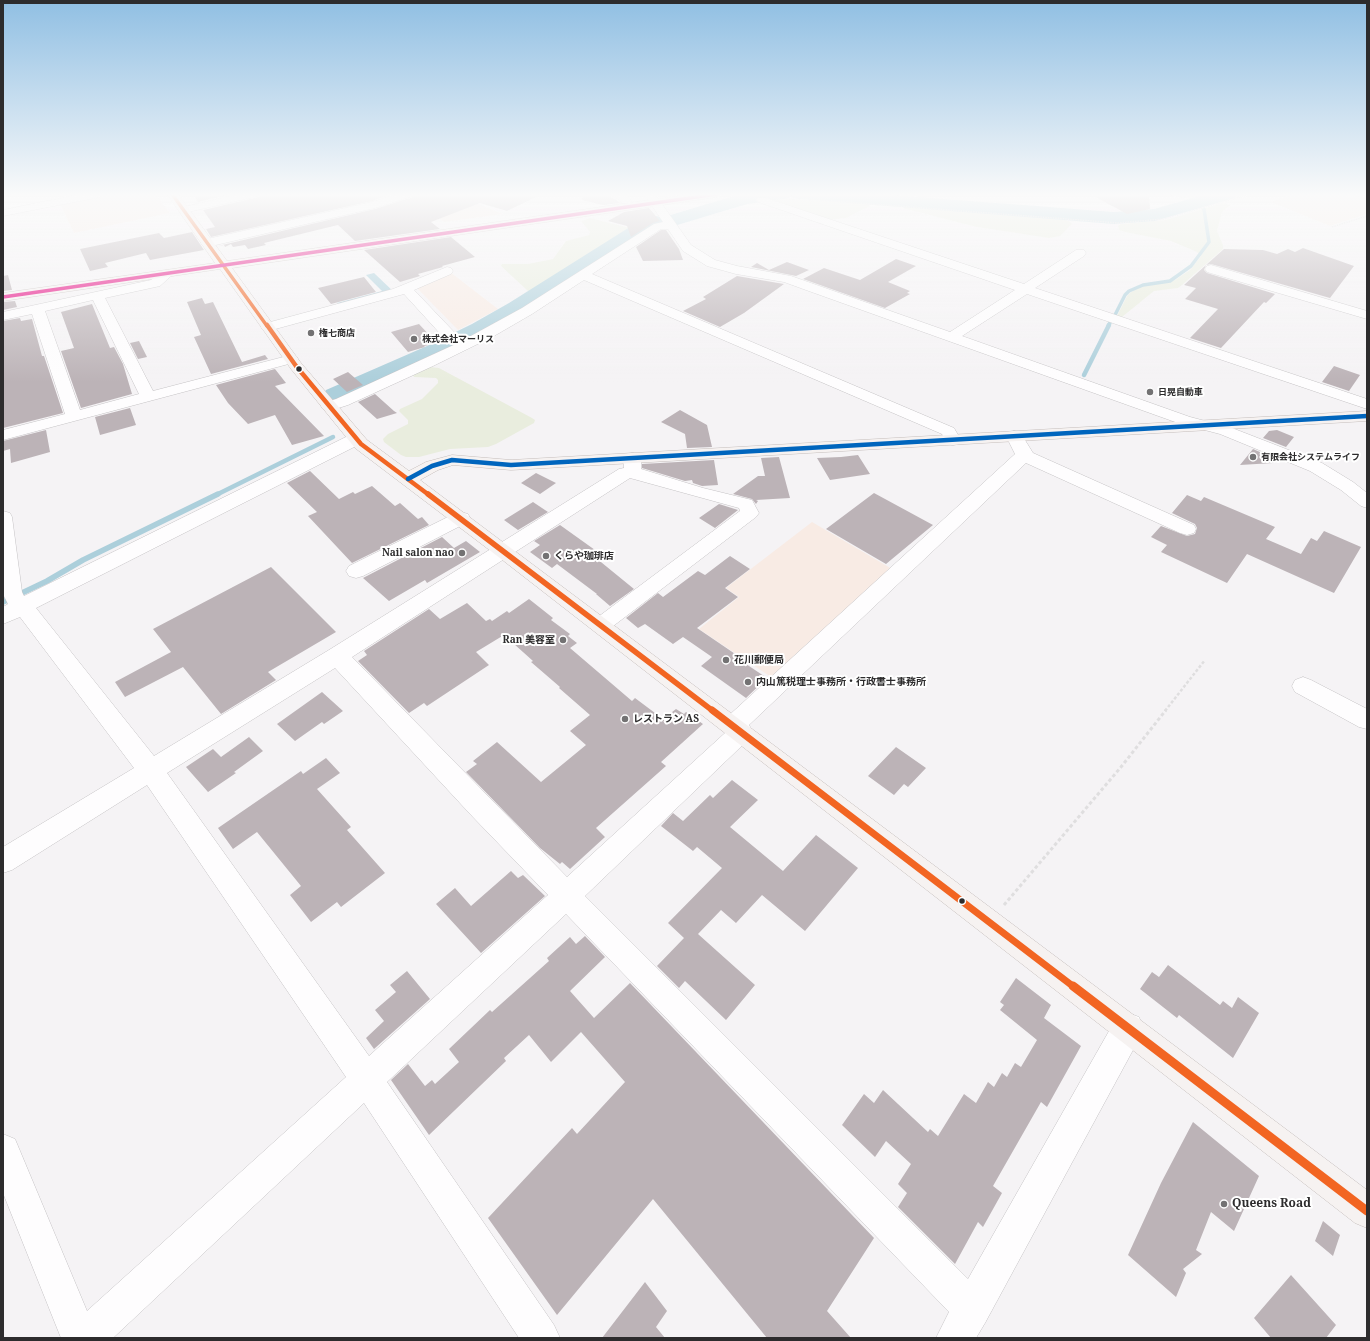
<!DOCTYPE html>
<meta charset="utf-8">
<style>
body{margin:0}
#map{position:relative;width:1370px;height:1341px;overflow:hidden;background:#f5f3f5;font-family:"Noto Serif",serif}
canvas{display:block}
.frame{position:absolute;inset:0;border:4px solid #2d2c2d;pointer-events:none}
</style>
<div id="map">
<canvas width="1370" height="1341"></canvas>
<div class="frame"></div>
</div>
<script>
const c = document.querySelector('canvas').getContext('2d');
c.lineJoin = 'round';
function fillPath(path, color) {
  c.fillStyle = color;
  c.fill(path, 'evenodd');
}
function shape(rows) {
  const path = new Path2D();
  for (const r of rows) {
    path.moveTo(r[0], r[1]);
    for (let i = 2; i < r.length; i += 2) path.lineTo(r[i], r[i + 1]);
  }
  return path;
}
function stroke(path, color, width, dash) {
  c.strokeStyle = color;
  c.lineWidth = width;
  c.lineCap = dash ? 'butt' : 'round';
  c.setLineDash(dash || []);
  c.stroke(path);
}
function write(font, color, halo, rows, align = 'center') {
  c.font = font + ' "Noto Serif","Noto Sans JP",serif';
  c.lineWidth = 4;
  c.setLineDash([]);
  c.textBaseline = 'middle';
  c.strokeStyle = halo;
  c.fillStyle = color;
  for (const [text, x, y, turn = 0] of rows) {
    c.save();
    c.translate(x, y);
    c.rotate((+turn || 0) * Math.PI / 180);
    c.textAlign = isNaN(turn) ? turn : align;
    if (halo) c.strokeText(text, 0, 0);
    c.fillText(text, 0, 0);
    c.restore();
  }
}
fillPath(shape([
 [108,194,155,194,170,213,74,233,60,204],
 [415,194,454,194,503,214,444,222,411,196],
 [1295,194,1344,194,1350,197,1358,195,1367,198,1367,214,1330,226,1271,202],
 [450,272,498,309,458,330,416,287],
 [812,522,892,569,774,679,699,629,739,597,726,588]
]), '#f8ebe4');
fillPath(shape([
 [1163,194,1218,194,1196,200],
 [794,199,867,204,870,206,846,218,828,220,773,200],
 [1223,203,1230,205,1222,212,1217,231,1223,245,1223,249,1182,285,1178,288,1154,291,1122,317,1117,316,1127,296,1131,292,1144,285,1175,280,1190,270,1201,256,1197,252,1171,241,1125,232,1119,230,1118,226,1121,224,1165,220],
 [904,207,1065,220,1069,221,1072,224,1060,236,1049,238,977,227,902,208],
 [590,218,630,228,632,231,534,292,528,291,501,266,502,264,528,264,553,259,566,241,589,235,590,232,581,221],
 [430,367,439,368,532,418,535,420,534,423,496,444,488,447,450,449,419,457,406,457,401,455,384,442,383,439,388,434,408,424,408,420,399,411,400,409,422,399,438,383,438,380,436,378,414,377,413,375,415,373]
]), '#e9edde');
fillPath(shape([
 [374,273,394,292,338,304,337,303,382,291,366,275]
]), '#accfdb');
stroke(shape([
 [1203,202,1204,204],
 [1114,317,1125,295,1129,291,1143,285,1170,281,1191,266,1209,242,1204,209],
 [1108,326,1111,321]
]), '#accfdb', 3.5);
stroke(shape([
 [1084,375,1109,325],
 [216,495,333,437]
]), '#accfdb', 4.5);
stroke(shape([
 [3,602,47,581,83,560,218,494]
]), '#accfdb', 5.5);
fillPath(shape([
 [741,194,879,194,1114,212,1154,209,1207,194,1238,194,1235,198,1155,221,1114,224,800,199,794,198,792,195,789,198,783,199,747,204,674,226,666,223,664,226,655,228,525,313,488,334,445,356,344,402,335,404,326,402,322,396,326,390,427,346,472,324,509,303,641,220,657,216,665,219,667,216,741,194]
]), '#accfdb');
fillPath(shape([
 [193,194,230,194,198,202],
 [261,194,391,194,372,201,211,237,206,229,215,227,203,210,259,197],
 [415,194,542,194,507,211,480,203,431,222,440,229,355,241,338,225,264,243,266,245,248,249,245,245,233,247,231,244,225,247,224,245,218,246,375,209,413,197],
 [583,194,607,194,620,203,603,205,582,200],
 [1090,194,1149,194,1150,209,1127,214],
 [649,208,660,221,653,223,631,237,627,226,608,221,624,212],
 [661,230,666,230,679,249,683,260,643,261,636,247],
 [192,232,204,250,150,260,146,253,105,263,108,267,90,271,80,249,159,233,164,238],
 [451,237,475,257,442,266,443,267,418,274,420,276,400,282,364,250],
 [1303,248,1354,266,1330,298,1211,264,1206,265,1224,249,1263,250,1277,254,1288,249,1295,252],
 [896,259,916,266,888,282,910,291,907,293,910,294,885,308,803,279,824,268,860,280],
 [787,262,809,270,796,276,751,267,757,263,769,270],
 [1206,265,1204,270,1207,273,1275,294,1266,303,1264,302,1221,348,1190,338,1218,309,1185,299,1196,288,1184,285],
 [8,275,12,290,3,291,3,276],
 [737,276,784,284,744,313,720,327,683,311,706,299,703,297],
 [364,277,376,292,331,304,318,288],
 [202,298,205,304,213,302,242,362,265,355,268,359,211,374,194,337,201,335,187,302],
 [15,301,17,307,3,310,3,302],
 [92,304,110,348,114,347,123,364,132,394,81,408,61,351,74,348,61,312],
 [20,318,21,321,32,319,42,356,44,356,63,413,3,428,3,321],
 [419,324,433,339,426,341,429,345,424,346,425,347,408,352,391,332],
 [139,341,147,357,138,359,130,343],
 [1334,366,1360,375,1349,391,1322,382],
 [275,369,286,383,275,386,324,436,292,445,275,415,248,424,228,403,216,385],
 [348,372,363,385,347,392,333,379],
 [375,394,394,411,397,413,377,419,358,402],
 [130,408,136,425,100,435,95,417],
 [680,410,707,425,712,447,687,448,685,434,661,422],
 [46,430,50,452,11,463,10,449,3,451,3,441],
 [1277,430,1294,437,1286,447,1263,438,1269,431],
 [1253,449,1276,459,1273,463,1240,465],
 [858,455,870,474,830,480,817,458,841,457],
 [779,457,790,498,756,500,758,501,756,504,752,499,733,494,758,476,765,476,761,458],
 [714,460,718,485,702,486,693,483,692,480,685,481,642,468,642,464],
 [310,471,339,499,353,492,355,494,372,486,395,506,400,503,418,519,422,517,429,525,352,563,308,516,317,512,287,483],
 [536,473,556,483,540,494,521,483],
 [874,493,933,525,886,564,826,529],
 [1187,495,1201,501,1204,497,1275,527,1266,539,1301,554,1311,538,1317,541,1324,531,1361,547,1334,593,1247,554,1227,583,1161,552,1167,545,1151,537,1161,526,1187,536,1195,534,1197,528,1195,524,1172,513],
 [533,502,548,512,518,530,504,520],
 [719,504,738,510,715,528,699,518],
 [560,525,602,555,596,558,634,589,610,606,596,594,597,594,557,564,552,568,530,552,540,545,534,541],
 [442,537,454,548,466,541,480,552,427,583,425,580,389,601,363,578],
 [730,556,750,569,725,588,738,597,697,628,747,662,746,664,767,678,746,698,701,666,712,657,683,637,673,644,645,624,638,628,626,618,658,593,663,597,698,571,705,575],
 [271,567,336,632,268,672,276,680,221,714,183,667,125,697,115,682,171,652,153,629],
 [529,599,553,618,551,620,570,634,568,636,577,643,570,648,632,701,635,698,663,719,676,709,684,714,686,712,703,724,661,762,666,766,596,828,605,837,570,869,562,862,560,864,540,848,466,772,477,764,473,761,497,742,541,782,586,745,570,731,590,715,559,688,560,687,531,662,533,661,504,635,476,652,489,665,427,706,424,703,409,713,358,661,367,655,364,651,429,609,440,619,467,603,486,621,490,619,492,621,507,611,509,613],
 [322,692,343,711,324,724,322,722,295,741,277,724],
 [249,737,263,751,234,772,236,773,208,792,186,767,213,749,221,757],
 [896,747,926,768,908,787,904,784,894,795,868,776],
 [326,758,340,773,317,789,351,827,347,830,385,873,341,907,337,902,311,922,290,895,301,886,257,832,233,849,218,828,301,771,303,774],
 [732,780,758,800,730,827,783,871,816,835,858,868,805,931,762,895,736,923,721,910,698,934,755,985,726,1020,685,981,679,988,657,966,684,938,668,923,722,868,697,847,693,851,661,826,673,813,683,821,710,795,713,798],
 [511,871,518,878,523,875,545,896,481,953,436,904,455,888,471,906],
 [585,936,605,957,570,991,594,1018,630,983,874,1238,827,1311,851,1338,767,1338,653,1199,557,1315,488,1218,572,1128,577,1134,625,1082,581,1032,551,1062,529,1035,504,1058,506,1061,429,1135,391,1080,408,1064,425,1086,432,1080,435,1084,459,1062,449,1049,490,1010,492,1012,549,961,547,958,570,937,576,944],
 [1168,965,1220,1005,1223,1001,1232,1008,1238,997,1259,1013,1233,1058,1179,1015,1177,1018,1140,989,1152,972,1159,977],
 [407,971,430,999,374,1049,366,1038,384,1021,375,1010,396,992,390,985],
 [1016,978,1051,1005,1044,1018,1081,1046,1047,1107,1041,1102,993,1186,1002,1193,983,1227,978,1222,955,1264,898,1207,907,1193,898,1184,911,1164,886,1141,875,1157,842,1125,864,1094,874,1103,883,1090,928,1132,930,1129,938,1136,964,1094,976,1103,988,1082,994,1087,1002,1073,1007,1077,1015,1063,1021,1067,1037,1040,1000,1010,1004,1005,1000,1002],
 [1193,1122,1259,1176,1234,1231,1211,1212,1196,1250,1202,1254,1183,1269,1186,1273,1176,1297,1128,1255,1161,1183],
 [1323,1221,1340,1235,1333,1256,1315,1241],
 [1291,1275,1336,1325,1326,1338,1271,1338,1254,1318],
 [645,1282,667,1311,656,1327,665,1338,602,1338]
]), '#bcb3b7');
const minor = shape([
 [81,194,105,194,100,197,3,216,3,210,81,194],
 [238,194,260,194,259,196,184,213,178,210,180,208,238,194],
 [397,194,414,194,413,196,375,208,207,247,203,246,201,243,203,240,207,239,372,202,397,194],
 [608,194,625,194,632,201,630,203,622,203,618,199,608,194],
 [644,194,655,194,691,245,715,260,737,266,791,276,950,332,1015,290,758,202,756,200,758,198,766,198,1024,284,1076,250,1084,250,1086,253,1084,256,1035,288,1367,399,1367,409,1027,294,962,336,1190,417,1232,428,1322,463,1353,482,1367,493,1367,508,1361,506,1341,490,1310,471,1220,434,1178,423,806,290,784,282,736,274,707,266,683,251,668,229,661,229,592,274,954,428,961,440,959,444,953,445,947,444,942,434,584,280,532,314,494,336,433,366,348,405,329,411,323,409,321,406,323,403,336,399,458,343,445,339,404,294,268,331,263,330,261,327,263,324,393,289,447,267,451,268,453,271,451,274,414,290,455,333,469,337,522,308,654,224,663,222,644,194],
 [1357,194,1367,194,1367,199,1358,196,1357,194],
 [1211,265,1367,311,1367,319,1207,272,1205,269,1207,266,1211,265],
 [166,271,171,272,172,275,160,286,105,298,153,391,291,355,296,356,298,359,296,362,3,440,3,430,65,414,32,314,3,320,3,312,151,280,161,272,166,271],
 [93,300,139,394,80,410,45,311,93,300],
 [1014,431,1020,432,1033,453,1194,525,1196,529,1194,533,1187,535,1180,533,1026,463,749,725,753,732,749,739,585,896,968,1279,1117,1017,1128,1013,1139,1017,1143,1028,1139,1039,985,1323,976,1338,936,1338,949,1312,566,914,387,1082,554,1325,560,1338,519,1338,364,1103,113,1338,61,1338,3,1193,3,1134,15,1139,87,1311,346,1077,147,785,12,870,3,873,3,847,134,768,20,617,3,624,3,607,8,604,3,594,3,511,10,513,12,517,22,592,24,596,350,435,356,434,362,435,364,439,362,443,36,608,154,756,329,650,619,469,624,468,623,458,626,454,632,453,638,454,641,458,641,469,703,488,752,500,759,513,756,517,608,630,601,633,594,630,591,625,594,620,740,511,739,508,630,478,352,657,567,877,725,733,721,726,725,719,1015,454,1006,436,1008,432,1014,431],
 [335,668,471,815,548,895,369,1056,167,773,335,668],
 [461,512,468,514,470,518,468,522,363,576,356,578,349,576,346,571,349,566,454,514,461,512],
 [1303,677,1311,680,1367,709,1367,729,1359,727,1295,692,1292,686,1295,680,1303,677]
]);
const major = shape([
 [167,194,178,194,227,261,691,194,722,194,717,197,232,268,301,363,367,440,409,471,426,462,452,455,511,460,1367,411,1367,421,511,470,453,465,438,470,420,480,1367,1190,1367,1228,1355,1223,496,555,355,448,291,369,220,269,3,301,3,293,215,263,167,194]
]);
stroke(minor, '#c5c3c5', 1);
stroke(major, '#c5bebc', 1);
stroke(shape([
 [806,199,1118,223,1164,219,1251,194],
 [1332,227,1367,216]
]), '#dfdedf', 1.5, [1.5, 1]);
stroke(shape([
 [1165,711,1205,660]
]), '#dfdedf', 2.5, [3, 2]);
stroke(shape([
 [1004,905,1121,767,1166,710]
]), '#dfdedf', 3, [3.5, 2.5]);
fillPath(minor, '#fefdfe');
fillPath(major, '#f6f2f1');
stroke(shape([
 [172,194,267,326]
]), '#f26522', 3.5);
stroke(shape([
 [267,325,296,366,361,444,429,495]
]), '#f26522', 4.5);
stroke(shape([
 [428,494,713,711]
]), '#f26522', 5.5);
stroke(shape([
 [712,710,1074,987]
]), '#f26522', 7);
stroke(shape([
 [1073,986,1367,1211]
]), '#f26522', 9);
stroke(shape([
 [3,297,717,194]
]), '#e5007d', 3.5);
stroke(shape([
 [408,479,432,466,452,460,511,465,1367,416]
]), '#0065bd', 4.5);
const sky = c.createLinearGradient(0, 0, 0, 382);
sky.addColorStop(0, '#90bfe3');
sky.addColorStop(0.51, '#fafafa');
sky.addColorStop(1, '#fafafa00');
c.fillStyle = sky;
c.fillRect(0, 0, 1370, 382);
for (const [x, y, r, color] of [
 [311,333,4,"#737273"],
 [414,339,4,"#737273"],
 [299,369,3.5,"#2d2c2d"],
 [1150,392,4,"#737273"],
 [1253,457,4,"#737273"],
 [462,553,4,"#737273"],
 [546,556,4,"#737273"],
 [563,640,4,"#737273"],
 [726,660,4,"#737273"],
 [748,682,4,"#737273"],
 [625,719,4,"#737273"],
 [962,901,3.5,"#2d2c2d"],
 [1224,1204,4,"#737273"]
]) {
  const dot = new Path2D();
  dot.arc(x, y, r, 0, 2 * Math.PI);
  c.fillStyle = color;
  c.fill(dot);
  stroke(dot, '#fff', 1.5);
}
write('bold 9px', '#2d2c2d', '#fff', [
 ["権七商店",319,333],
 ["株式会社マーリス",422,339],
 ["日晃自動車",1158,392],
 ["有限会社システムライフ",1261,457]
], 'left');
write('bold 10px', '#2d2c2d', '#fff', [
 ["Nail salon nao",454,553,"right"],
 ["くらや珈琲店",554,556],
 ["Ran 美容室",555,640,"right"],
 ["花川郵便局",734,660],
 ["内山篤税理士事務所・行政書士事務所",756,682],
 ["レストラン AS",633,719]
], 'left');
write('bold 12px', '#2d2c2d', '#fff', [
 ["Queens Road",1232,1204]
], 'left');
</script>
